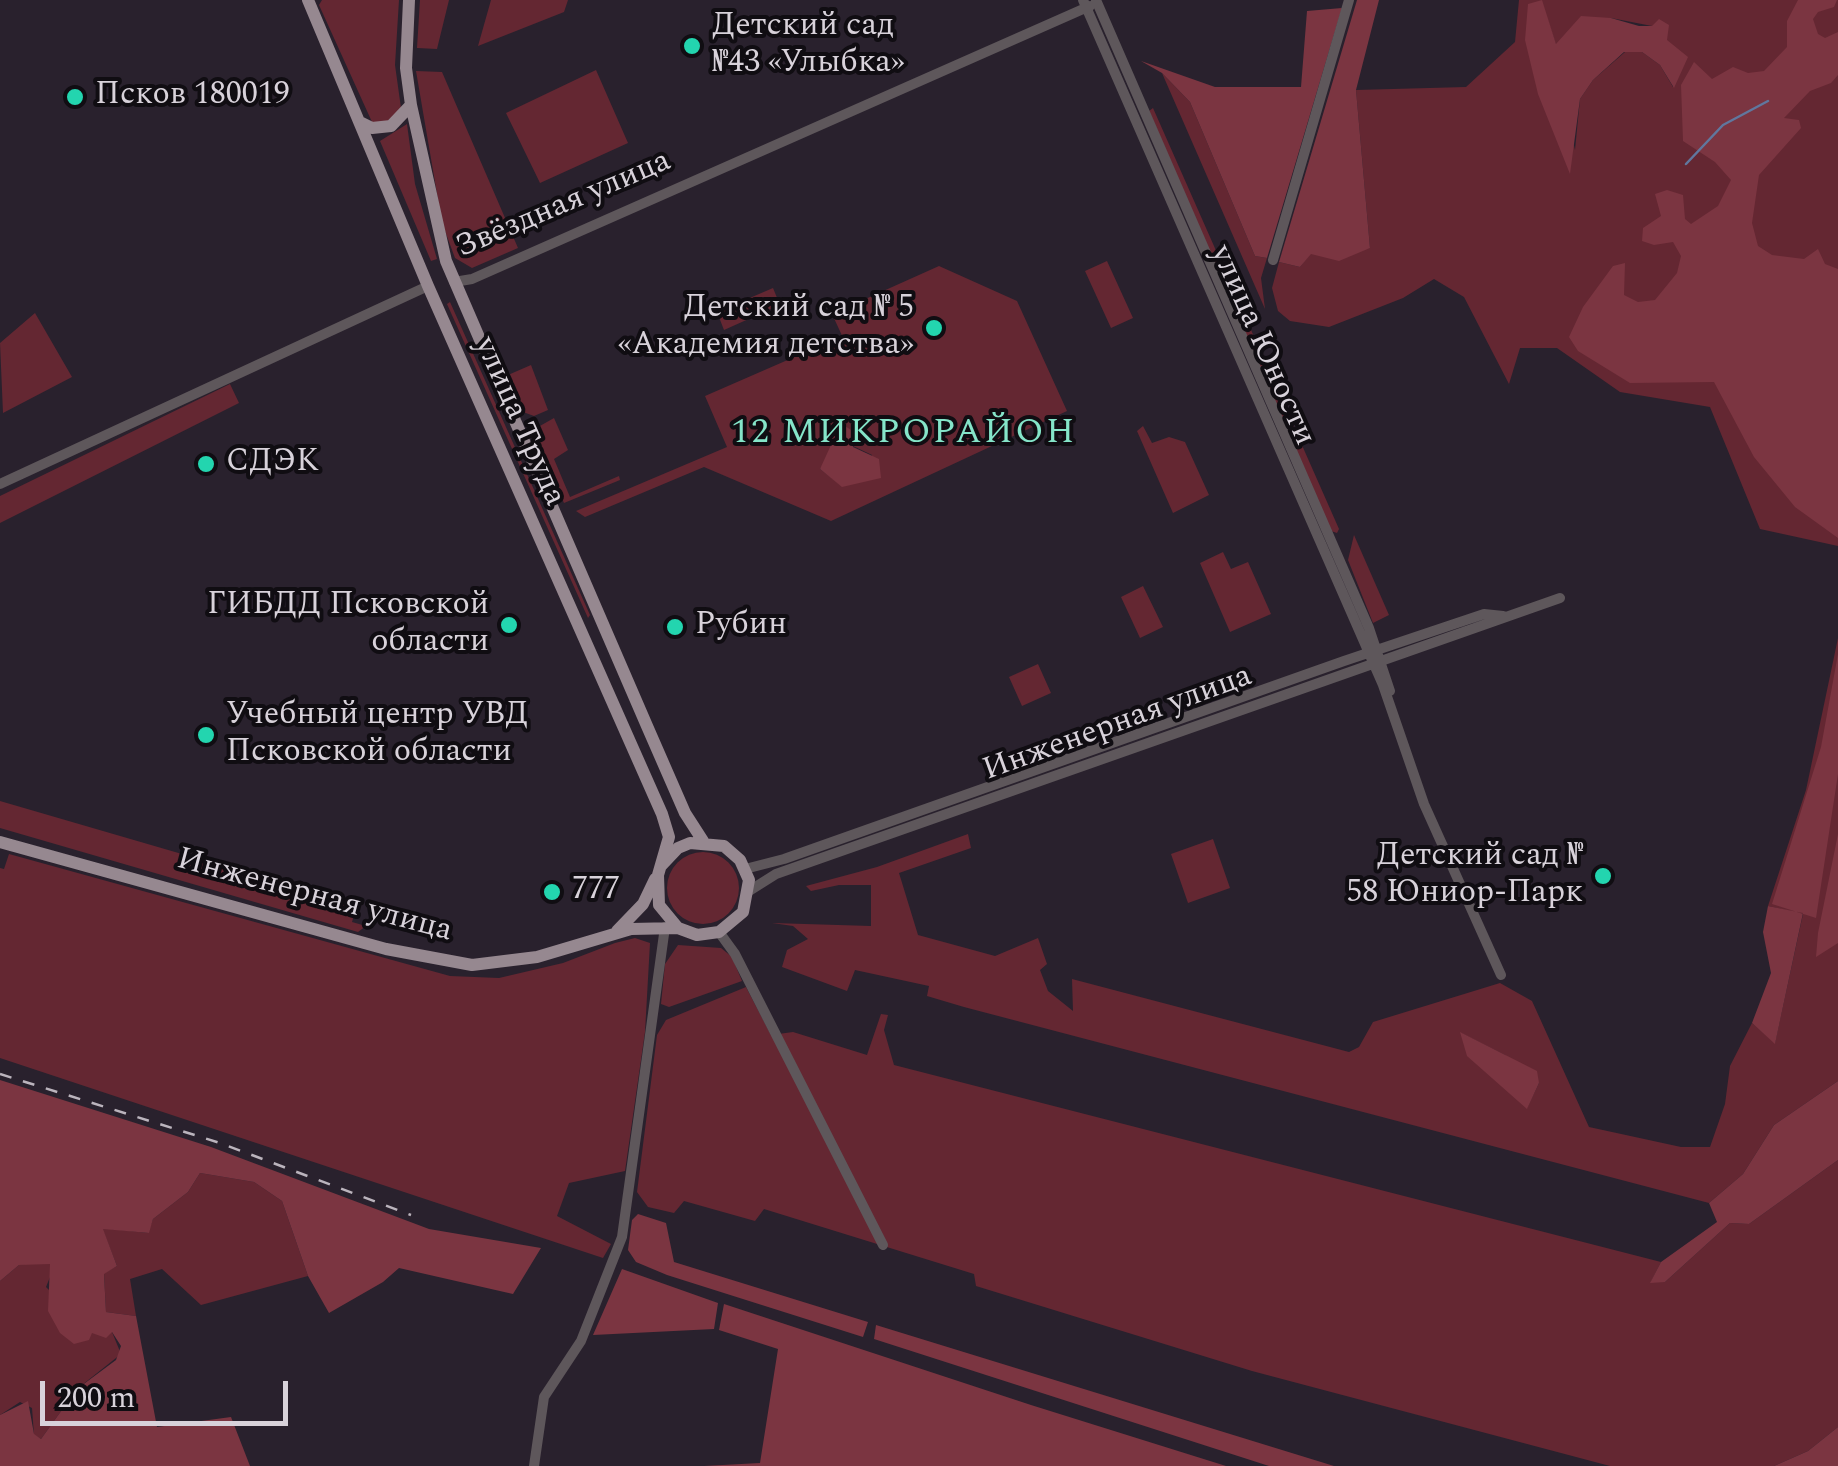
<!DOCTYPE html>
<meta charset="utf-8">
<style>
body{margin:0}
#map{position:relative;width:1838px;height:1466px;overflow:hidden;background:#29212d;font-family:Spectral,serif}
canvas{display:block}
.scale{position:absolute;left:40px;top:1381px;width:248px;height:45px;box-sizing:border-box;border:5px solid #d8d2da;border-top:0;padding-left:12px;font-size:30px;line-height:35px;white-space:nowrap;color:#d8d2da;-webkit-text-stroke:8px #100d12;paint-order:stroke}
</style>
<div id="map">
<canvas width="1838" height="1466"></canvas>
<div class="scale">200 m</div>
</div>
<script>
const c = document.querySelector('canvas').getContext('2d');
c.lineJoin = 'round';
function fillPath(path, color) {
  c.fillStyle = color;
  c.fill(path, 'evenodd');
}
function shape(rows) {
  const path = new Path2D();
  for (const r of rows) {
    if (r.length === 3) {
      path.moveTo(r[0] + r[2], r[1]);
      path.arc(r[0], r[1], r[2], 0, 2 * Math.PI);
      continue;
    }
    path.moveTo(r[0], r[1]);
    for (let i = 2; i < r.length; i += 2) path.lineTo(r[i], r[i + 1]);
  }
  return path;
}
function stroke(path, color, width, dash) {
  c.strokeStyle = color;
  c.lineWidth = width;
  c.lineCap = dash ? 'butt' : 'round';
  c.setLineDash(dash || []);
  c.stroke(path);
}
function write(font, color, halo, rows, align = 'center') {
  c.font = font + ' Spectral,serif';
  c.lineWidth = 8;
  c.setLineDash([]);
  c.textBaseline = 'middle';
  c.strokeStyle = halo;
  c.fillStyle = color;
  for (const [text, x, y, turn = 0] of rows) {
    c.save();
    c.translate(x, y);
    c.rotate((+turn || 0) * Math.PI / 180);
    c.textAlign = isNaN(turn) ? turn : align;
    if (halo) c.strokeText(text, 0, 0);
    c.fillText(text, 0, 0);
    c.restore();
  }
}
fillPath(shape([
 [322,0,399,0,395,65,401,108,389,122,372,122,319,5],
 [420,0,449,0,437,49,417,48],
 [491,0,568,0,564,12,478,46],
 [1519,0,1541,0,1575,150,1580,99,1593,80,1625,52,1642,52,1660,65,1673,87,1677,51,1652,26,1611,18,1556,45,1541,0,1838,0,1838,546,1760,529,1710,407,1620,392,1557,348,1520,348,1509,384,1464,297,1434,279,1403,298,1329,327,1290,321,1278,311,1272,288,1279,262,1300,267,1310,254,1370,248,1356,90,1466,87,1515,42],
 [596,70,628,143,540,183,506,113],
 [416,71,442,72,518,248,472,268,455,258,442,223],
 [1162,73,1190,102,1255,256,1267,258,1261,278,1265,309],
 [1153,108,1339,529,1337,533,1331,531,1149,111],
 [407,124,415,184,437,259,431,261,380,141],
 [1107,261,1133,318,1111,328,1085,271],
 [939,266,1017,301,1067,411,831,521,704,467,585,517,576,511,727,447,705,396,822,345,845,342,832,314],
 [851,430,853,446,872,455,864,480,842,486,820,469],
 [773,288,780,305,724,330,717,312],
 [450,302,590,615,588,618,447,304],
 [35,313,72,377,3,413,0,343],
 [531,365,548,410,534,416,523,412,508,375],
 [230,384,239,403,0,523,0,496],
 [554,418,568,450,554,459,570,497,619,476,620,480,564,503,531,431],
 [1143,426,1152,443,1169,437,1185,442,1209,495,1173,513,1137,431],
 [1354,535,1389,615,1373,623,1348,560],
 [1223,552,1231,569,1248,562,1271,614,1230,632,1200,563],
 [1143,586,1163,627,1140,638,1121,597],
 [1838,638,1838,1081,1774,1125,1743,1174,1709,1203,964,1007,927,996,929,986,855,970,847,991,782,967,787,950,808,939,793,926,772,923,871,926,871,885,839,885,811,891,806,886,877,867,968,834,971,848,899,873,918,935,995,956,1038,938,1047,964,1040,970,1048,991,1073,1011,1072,979,1349,1052,1359,1047,1373,1022,1500,983,1532,1001,1589,1127,1681,1147,1710,1147,1725,1104,1730,1066,1752,1023,1775,1043,1803,914,1768,906,1806,790],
 [1461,1033,1505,1055,1539,1083,1527,1108],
 [1038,664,1051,693,1022,706,1009,677],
 [0,801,357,905,352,922,366,926,358,932,0,828],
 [1213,839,1230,888,1188,903,1171,854],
 [703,888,36],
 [9,854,450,976,499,978,563,963,615,943,635,938,650,943,645,1032,625,1171,569,1183,557,1216,611,1244,603,1258,0,1058,0,868,4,869],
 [678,945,721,948,732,957,742,981,669,1007,661,1004,665,964],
 [746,987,771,1035,793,1032,867,1055,881,1014,888,1015,884,1030,894,1065,1661,1262,1651,1282,1665,1282,1730,1223,1749,1224,1838,1160,1838,1427,1808,1451,1774,1466,1610,1466,1252,1371,976,1286,974,1274,764,1209,755,1221,684,1201,674,1213,648,1207,637,1192,657,1035,666,1020],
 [200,1173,254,1182,282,1201,308,1276,201,1305,162,1269,130,1279,136,1316,106,1312,104,1273,117,1266,102,1228,148,1233,153,1219,188,1192],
 [43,1261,51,1264,52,1272,46,1287,91,1332,112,1332,121,1354,77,1389,41,1439,34,1435,32,1408,20,1402,0,1415,0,1281,19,1265]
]), '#642732');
fillPath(shape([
 [1357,0,1379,0,1356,90,1370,248,1339,261,1311,254,1300,267,1279,262],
 [1542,0,1556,44,1581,16,1611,18,1639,26,1652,26,1659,19,1669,25,1667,40,1688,57,1674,88,1660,65,1642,52,1624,52,1593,80,1580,99,1570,174,1538,94,1525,40,1528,4],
 [1798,0,1837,0,1834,7,1818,12,1813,19,1818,34,1825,38,1838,32,1838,75,1831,83,1810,91,1784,118,1799,120,1801,128,1759,175,1752,223,1758,246,1772,255,1804,259,1818,249,1825,264,1838,269,1838,538,1795,507,1754,457,1714,382,1630,383,1578,351,1569,337,1583,307,1613,266,1625,263,1624,295,1638,302,1655,300,1677,273,1681,256,1673,242,1654,245,1642,241,1643,228,1661,216,1655,194,1667,190,1683,195,1685,219,1691,224,1718,206,1731,180,1715,162,1683,141,1681,85,1694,62,1712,79,1733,67,1748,73,1764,71,1787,47,1787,21],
 [1342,8,1267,258,1255,256,1190,102,1162,73,1141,61,1215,87,1301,87,1307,11],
 [845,426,851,430,853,447,879,459,881,478,842,487,820,469,836,434],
 [1838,654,1838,774,1816,918,1772,904,1821,747],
 [1838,834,1838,943,1816,957,1818,933],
 [1768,906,1803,913,1775,1044,1752,1023,1771,973,1763,932],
 [1460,1032,1537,1071,1539,1083,1527,1109,1467,1056],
 [0,1080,211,1147,429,1229,541,1248,513,1294,399,1268,383,1282,329,1313,308,1276,282,1201,254,1182,200,1173,188,1192,153,1219,149,1233,103,1229,117,1266,104,1274,106,1312,136,1316,157,1427,231,1417,250,1466,0,1466,0,1415,28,1401,34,1434,41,1439,77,1389,116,1360,121,1346,112,1332,106,1338,92,1333,89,1340,74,1344,60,1333,48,1311,50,1264,19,1265,0,1281],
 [1838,1081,1838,1160,1749,1224,1730,1223,1665,1282,1650,1283,1661,1262,1717,1222,1709,1203,1743,1174,1774,1125],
 [638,1214,666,1223,674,1262,868,1322,863,1337,667,1275,636,1262,628,1250,632,1220],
 [622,1269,718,1303,714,1329,593,1335],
 [724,1304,1031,1405,1226,1466,704,1466,760,1463,778,1349,719,1330],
 [876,1325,1334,1466,1269,1466,874,1339],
 [1838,1427,1838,1466,1774,1466,1808,1451]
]), '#7b3541');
stroke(shape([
 [1686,164,1723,125,1768,101]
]), '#60779e', 2.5);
stroke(shape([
 [1083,0,1383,685,1424,804,1501,975],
 [1096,0,1369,628,1390,691],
 [1273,260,1349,0],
 [454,282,472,279,1090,6],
 [0,484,428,286],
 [745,869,784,859,1344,661,1484,614,1503,616],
 [749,891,776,874,1560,598],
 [719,932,735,954,883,1245],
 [534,1466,544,1397,581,1341,622,1237,665,927]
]), '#5e575b', 10);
stroke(shape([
 [308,0,428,286,662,814,669,837,658,875,659,905,678,928,697,935,719,932,743,912,749,880,740,860,724,846,690,843,678,848,661,866],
 [409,0,406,68,411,105,446,261,647,726,685,813,703,841],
 [360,122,372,128,391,126,411,105],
 [0,842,386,949,472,965,537,957,631,929,678,928],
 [617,931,643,904,655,879]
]), '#968890', 12);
stroke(shape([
 [0,1074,220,1143,411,1215]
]), '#bbb4bd', 2.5, [12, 12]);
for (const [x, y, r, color] of [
 [692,46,10,"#23d5af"],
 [75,97,10,"#23d5af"],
 [934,328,10,"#23d5af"],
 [206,464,10,"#23d5af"],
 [509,625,10,"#23d5af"],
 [675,627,10,"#23d5af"],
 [206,735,10,"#23d5af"],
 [1603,876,10,"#23d5af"],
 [552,892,10,"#23d5af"]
]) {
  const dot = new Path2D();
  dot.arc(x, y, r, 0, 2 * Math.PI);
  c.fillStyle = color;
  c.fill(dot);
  stroke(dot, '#100d12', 4);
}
write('32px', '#d8d2da', '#100d12', [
 ["Детский сад",712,28],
 ["№43 «Улыбка»",712,65],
 ["Псков 180019",95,97],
 ["Детский сад № 5",914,310,"right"],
 ["«Академия детства»",914,347,"right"],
 ["СДЭК",226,464],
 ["ГИБДД Псковской",489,607,"right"],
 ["области",489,644,"right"],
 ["Рубин",695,627],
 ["Учебный центр УВД",226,717],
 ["Псковской области",226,754],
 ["Детский сад №",1583,858,"right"],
 ["58 Юниор-Парк",1583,895,"right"],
 ["777",572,892]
], 'left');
write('32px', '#d8d2da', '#100d12', [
 ["Звёздная улица",564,206,-23],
 ["улица Юности",1261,346,66],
 ["улица Труда",518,422,66],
 ["Инженерная улица",1118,725,-20],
 ["Инженерная улица",314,897,15]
]);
c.letterSpacing = '2.5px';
write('35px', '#85e5c9', '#100d12', [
 ["12 МИКРОРАЙОН",904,435]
]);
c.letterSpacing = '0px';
</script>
